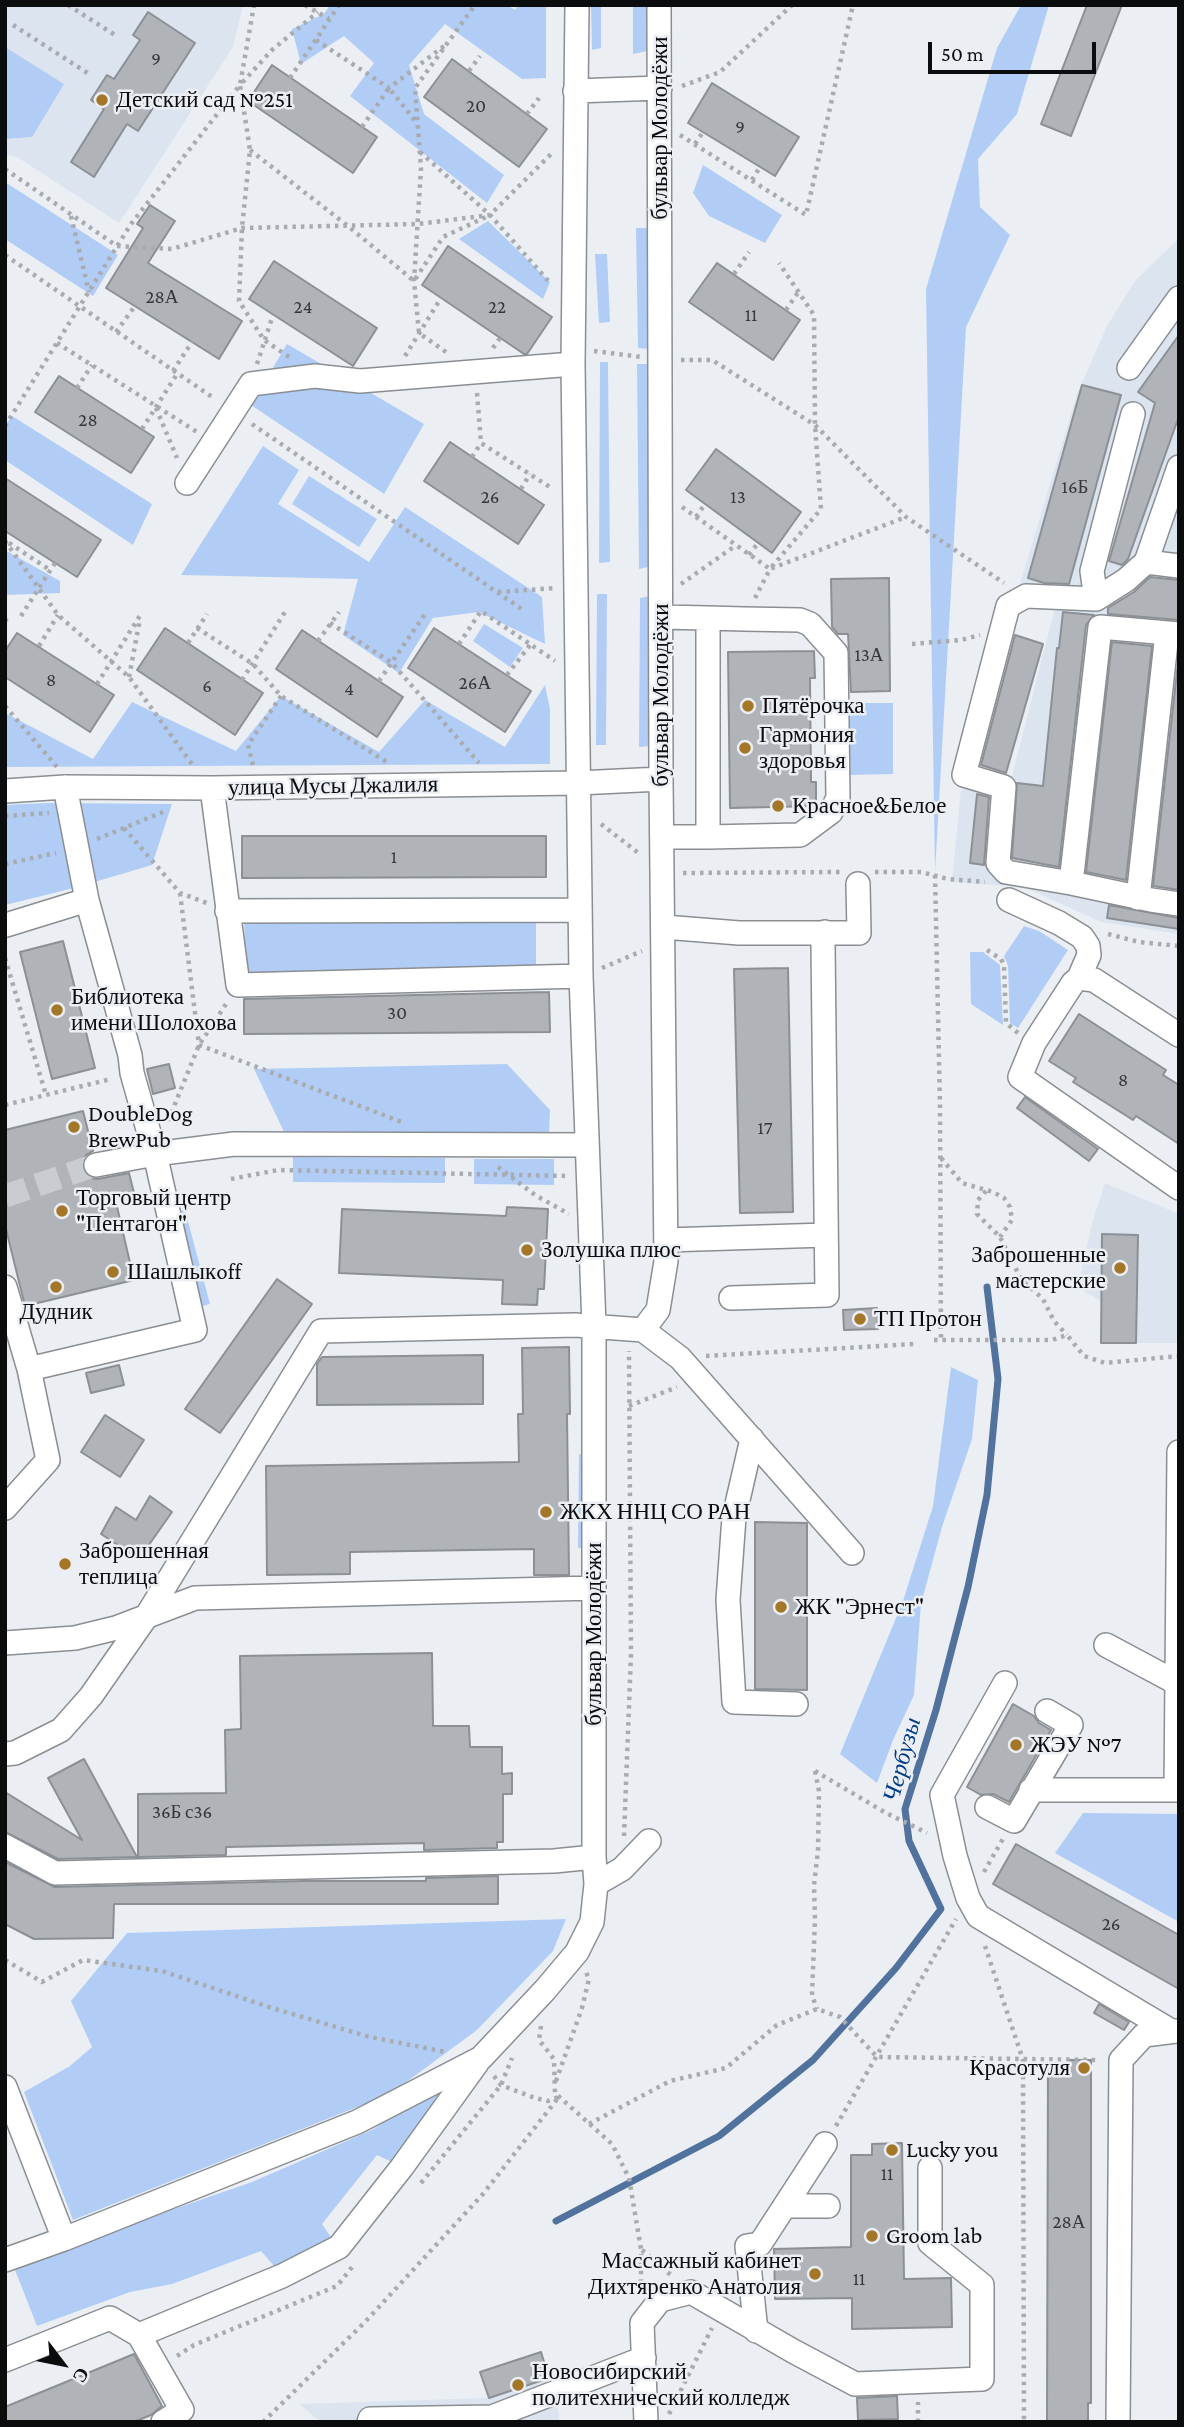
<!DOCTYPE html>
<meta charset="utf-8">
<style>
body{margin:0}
#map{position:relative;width:1184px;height:2427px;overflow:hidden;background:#ebeff4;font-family:"Crimson Pro",serif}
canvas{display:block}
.frame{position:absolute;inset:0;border:7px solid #0b0c0e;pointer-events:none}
.north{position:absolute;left:28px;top:2329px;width:70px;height:70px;-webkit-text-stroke:5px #ebeff4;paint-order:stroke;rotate:122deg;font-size:19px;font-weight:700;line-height:28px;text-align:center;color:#0b0c0e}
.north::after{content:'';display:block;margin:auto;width:24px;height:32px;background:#0b0c0e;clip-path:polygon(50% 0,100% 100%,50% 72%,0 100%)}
.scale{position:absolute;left:928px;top:42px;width:168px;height:32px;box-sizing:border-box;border:4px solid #0b0c0e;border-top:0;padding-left:9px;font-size:21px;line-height:24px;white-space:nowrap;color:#0b0c0e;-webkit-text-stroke:5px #ebeff4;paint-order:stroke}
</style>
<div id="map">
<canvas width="1184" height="2427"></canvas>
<div class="frame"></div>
<div class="north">С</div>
<div class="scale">50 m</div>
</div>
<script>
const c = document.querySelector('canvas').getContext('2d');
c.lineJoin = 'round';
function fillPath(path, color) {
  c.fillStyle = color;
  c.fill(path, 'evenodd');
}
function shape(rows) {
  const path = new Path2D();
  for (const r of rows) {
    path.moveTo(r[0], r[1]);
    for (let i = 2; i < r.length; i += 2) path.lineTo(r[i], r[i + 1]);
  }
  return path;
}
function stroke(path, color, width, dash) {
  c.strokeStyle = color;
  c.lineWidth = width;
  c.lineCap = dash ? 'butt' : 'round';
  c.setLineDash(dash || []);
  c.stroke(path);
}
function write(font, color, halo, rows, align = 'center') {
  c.font = font + ' "Crimson Pro",serif';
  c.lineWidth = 5;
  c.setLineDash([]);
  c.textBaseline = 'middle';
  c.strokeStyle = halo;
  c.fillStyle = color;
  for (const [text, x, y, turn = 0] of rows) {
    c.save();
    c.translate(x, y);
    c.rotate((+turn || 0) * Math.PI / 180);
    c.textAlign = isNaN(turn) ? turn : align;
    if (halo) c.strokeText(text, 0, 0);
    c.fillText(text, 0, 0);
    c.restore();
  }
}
fillPath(shape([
 [5,5,243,5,233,47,119,223,17,157,5,154],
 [1179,238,1179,598,1019,587,1077,394,1107,326,1135,281],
 [1058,596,1179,602,1179,934,1101,922,1024,887,952,882,961,789,1008,792],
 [1105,1183,1179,1214,1179,1338,1176,1343,1101,1343,1101,1301,1078,1288,1092,1223],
 [541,2352,559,2413,559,2422,321,2422,299,2404,488,2398,480,2372]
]), '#dce4ef');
fillPath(shape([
 [330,5,507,5,515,10,518,5,546,5,546,78,522,79,445,24,409,65,424,114,504,175,487,203,350,96,374,63,344,36,301,64,292,29,324,14],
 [591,5,601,5,601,48,592,50],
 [633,5,646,5,647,51,633,54],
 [1021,5,1049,5,1017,114,978,159,980,207,1010,235,966,327,935,872,926,289,997,48],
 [5,47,64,84,32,137,5,139],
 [703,165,782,215,765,243,709,216,693,193],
 [5,182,118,255,93,296,5,239],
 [488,221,550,282,543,299,459,239],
 [636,228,652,228,650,349,638,348],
 [595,254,607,254,610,322,599,323],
 [287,344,424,424,384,494,251,405],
 [600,362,608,362,610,562,599,563],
 [637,364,650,364,648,567,639,569],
 [12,416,152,504,133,545,5,460,5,426],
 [263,446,299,470,278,504,369,562,405,507,542,597,545,644,479,612,433,618,399,673,343,635,358,579,181,575],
 [309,476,377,519,359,547,292,504],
 [5,550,60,581,60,593,5,595],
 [597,594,607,594,606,745,596,745],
 [650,596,651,746,639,747,640,598],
 [484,624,523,648,510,667,473,641],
 [545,685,550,709,550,764,5,767,5,713,93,759,132,702,236,751,281,696,379,752,425,700,505,747],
 [850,703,893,703,893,774,850,775],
 [48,803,172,804,152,865,74,888,5,905,5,805],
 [536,911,536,977,246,985,244,912],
 [1024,926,1039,931,1068,950,1018,1028,1010,1023,1008,966,1004,956],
 [970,952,983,952,1000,965,1003,1025,971,1004],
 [507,1064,550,1110,549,1135,286,1136,254,1069],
 [293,1157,445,1158,445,1183,293,1182],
 [474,1159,554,1159,554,1185,474,1184],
 [185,1210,210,1304,202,1306,177,1212],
 [951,1367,978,1380,972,1439,942,1527,921,1604,914,1695,893,1740,877,1783,840,1754,903,1601,933,1506],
 [579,1454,586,1454,585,1548,578,1548],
 [1083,1813,1179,1814,1179,1922,1055,1853],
 [566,1919,553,1951,477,2030,390,2094,73,2220,24,2092,70,2066,92,2047,71,2001,127,1933],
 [439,2083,448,2092,394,2163,377,2155,322,2224,333,2240,274,2266,261,2251,172,2284,130,2292,37,2326,13,2265,252,2182,374,2129]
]), '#b1cdf6');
stroke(shape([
 [556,2221,719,2136,813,2060,896,1968,941,1909,909,1841,905,1809,936,1710,968,1587,987,1495,998,1379,987,1287]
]), '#52729e', 7);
const building = shape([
 [1087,5,1122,5,1071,136,1041,124,1087,5],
 [148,12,195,43,138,131,127,124,94,177,71,162,104,109,91,100,107,75,114,79,140,40,133,35,148,12],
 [452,59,547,129,519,167,424,97,452,59],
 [272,65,377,137,353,173,248,101,272,65],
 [712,83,799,137,775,176,688,123,712,83],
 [150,205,175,221,148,263,242,321,219,359,106,288,143,228,137,224,150,205],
 [448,246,552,317,527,354,524,354,422,285,448,246],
 [274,261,377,328,353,366,249,299,274,261],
 [717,263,800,320,773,360,689,302,717,263],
 [1179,335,1179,416,1128,559,1122,565,1109,561,1155,403,1138,392,1179,335],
 [59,376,154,437,131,473,35,412,59,376],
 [1082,385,1121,395,1069,584,1044,583,1028,578,1082,385],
 [450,442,544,505,518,544,424,481,450,442],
 [716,449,801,512,772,553,686,490,716,449],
 [5,478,101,540,77,577,5,531,5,478],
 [1150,577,1179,580,1179,620,1108,614,1108,608,1134,592,1150,577],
 [889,578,890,691,851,692,848,634,838,634,832,627,831,579,889,578],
 [1063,612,1094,615,1086,625,1059,867,1012,858,1017,783,1043,786,1057,648,1059,648,1063,612],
 [165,628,263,693,235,735,137,670,165,628],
 [434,628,531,691,505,732,408,668,434,628],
 [302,630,403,697,377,737,276,669,302,630],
 [17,633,114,695,90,732,5,677,5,651,17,633],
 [1015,635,1043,644,1006,773,981,765,1015,635],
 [1112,642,1152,646,1126,880,1086,872,1112,642],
 [814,651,815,678,810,678,811,782,816,782,816,806,730,808,728,652,814,651],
 [1179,654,1179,890,1153,886,1179,654],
 [977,794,989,797,984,865,970,863,977,794],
 [242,836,546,836,546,877,242,878,242,836],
 [1109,905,1179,918,1179,929,1107,918,1109,905],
 [63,941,95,1068,52,1079,20,952,63,941],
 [788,968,793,1212,740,1213,734,969,788,968],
 [549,992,550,1032,244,1034,244,999,549,992],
 [1079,1014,1166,1070,1163,1075,1179,1085,1179,1144,1136,1116,1133,1120,1073,1082,1076,1078,1049,1061,1079,1014],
 [169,1064,175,1088,153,1094,147,1069,169,1064],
 [1025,1097,1098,1149,1089,1161,1017,1108,1025,1097],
 [83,1111,93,1151,86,1155,83,1161,85,1174,91,1178,98,1179,129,1173,134,1193,115,1198,134,1280,25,1306,5,1225,5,1130,83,1111],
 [507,1207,548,1209,544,1289,538,1289,537,1305,502,1304,503,1280,339,1273,342,1209,506,1216,507,1207],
 [1102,1234,1138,1235,1136,1343,1101,1343,1102,1234],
 [277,1279,312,1304,220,1433,185,1409,277,1279],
 [877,1308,878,1329,844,1330,843,1310,877,1308],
 [569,1347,570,1414,567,1414,569,1575,534,1575,534,1549,350,1552,350,1574,267,1575,266,1466,519,1462,518,1414,523,1414,522,1348,569,1347],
 [483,1355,483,1404,317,1405,317,1364,322,1357,483,1355],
 [119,1365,124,1385,91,1393,86,1373,119,1365],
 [105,1415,144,1440,120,1477,81,1452,105,1415],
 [150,1496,172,1512,139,1559,101,1534,116,1507,136,1520,150,1496],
 [755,1522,807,1523,807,1690,755,1689,755,1522],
 [432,1653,433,1726,469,1726,470,1747,502,1747,502,1774,512,1773,512,1794,503,1794,503,1842,497,1842,497,1848,424,1850,424,1843,226,1847,226,1855,138,1857,138,1794,226,1793,225,1730,241,1729,240,1656,432,1653],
 [1013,1704,1034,1716,1039,1723,1051,1730,1009,1802,993,1794,981,1795,967,1787,1013,1704],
 [84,1759,137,1857,58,1859,5,1832,5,1792,82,1840,48,1778,84,1759],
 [1016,1844,1179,1935,1179,1989,993,1884,1016,1844],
 [5,1862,55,1887,304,1881,426,1881,426,1878,498,1876,498,1904,114,1904,113,1938,34,1939,5,1924,5,1862],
 [1099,2004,1129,2022,1124,2030,1094,2013,1099,2004],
 [1068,2060,1091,2060,1091,2403,1088,2403,1088,2422,1047,2422,1048,2064,1068,2064,1068,2060],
 [902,2143,904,2279,951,2278,952,2327,852,2329,852,2298,775,2299,774,2249,851,2247,851,2155,872,2155,872,2144,902,2143],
 [541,2352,549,2378,489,2398,480,2372,541,2352],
 [134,2354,162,2406,151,2415,134,2422,5,2422,5,2407,134,2354],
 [897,2396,898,2419,858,2420,857,2398,897,2396]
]);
fillPath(building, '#b0b4b9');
stroke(building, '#8c9094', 2);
stroke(shape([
 [5,1196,96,1165]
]), '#c9cdd2', 23, [23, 11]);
const minor = shape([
 [575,91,660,88],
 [1129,368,1179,298],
 [1133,414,1092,571,1096,599,1126,580,1146,562],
 [1179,467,1146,562,1179,566],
 [187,483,251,384,315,376,360,381,573,364],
 [661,617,708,618,744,619,800,620,810,624,836,653,838,798,831,812,800,835,708,837,708,618],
 [1179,634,1100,627,1071,883,1151,900,1179,904],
 [212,788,238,985,581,976],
 [5,791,65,787,212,788,578,783,661,779],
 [662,837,708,837],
 [1071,883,1006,872,998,863,1004,787,964,775,1008,606,1026,596,1096,599],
 [1138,898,1167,633],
 [1009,900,1059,923,1082,937,1088,946,1089,955,1079,978],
 [227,911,580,910],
 [6,925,87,900],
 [664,927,739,933,859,933,858,884],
 [1179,1035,1094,980,1079,978,1073,983,1034,1043,1020,1077,1179,1188],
 [96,1165,155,1154,234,1144,587,1145],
 [666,1240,826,1235],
 [5,1287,29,1369,48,1460,5,1508],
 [731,1298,827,1295,823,944,825,932],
 [643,1330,680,1358,852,1553],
 [29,1369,195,1330,155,1154,132,1073,130,1055,87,900,65,787],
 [752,1439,734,1517,728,1600,734,1702,796,1704],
 [5,1643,75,1638,116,1628,195,1598,594,1588],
 [1106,1645,1177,1683],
 [1005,1683,942,1795,955,1856,968,1898,978,1916,1171,2031],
 [5,1754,15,1753,61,1730,91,1696,146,1617,321,1331,575,1325,643,1330,658,1310,666,1261,661,779,659,5],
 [1031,1790,1179,1790],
 [1176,1790,1179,1452],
 [987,1807,1014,1821,1071,1725,1047,1711],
 [5,1846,55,1873,554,1861,594,1857],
 [596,1884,622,1869,649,1841],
 [5,2087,64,2239,357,2122,481,2058,545,1990,577,1952,592,1922,596,1884,594,1857,594,1326,581,976,573,364,577,5],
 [785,2206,828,2206],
 [5,2260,64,2239],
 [756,2331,747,2246,760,2244,825,2144],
 [139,2335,282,2276,339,2247,402,2167,477,2063],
 [5,2360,110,2318,139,2335,182,2410,163,2422],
 [369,2422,370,2419,492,2417,644,2358],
 [646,2422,642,2323,660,2300,691,2292,793,2351,855,2384,982,2379,982,2285,930,2243,930,2168],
 [1118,2422,1121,2060,1144,2035,1176,2031]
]);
stroke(minor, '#8a8e92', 26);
stroke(shape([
 [68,5,115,35],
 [305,5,329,19],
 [13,25,89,74],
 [316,40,389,88,444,46],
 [469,71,480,56],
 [290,78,339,5],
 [682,86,720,72,792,5],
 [527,114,539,98],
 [362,127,389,88,416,122],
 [680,135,806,215,853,5],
 [695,144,703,132],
 [250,150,348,226,414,281,443,237,486,217],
 [420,152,490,215,551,284],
 [5,169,117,246,172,249,242,228,418,224,490,215,554,151],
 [752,180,760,167],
 [71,216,89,292],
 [5,255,215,399],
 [734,274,749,252],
 [786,310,799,291],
 [116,332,135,306],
 [57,343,197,432],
 [493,348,500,338],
 [594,351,641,357],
 [446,352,419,333,414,281,421,168,415,88,475,5],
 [405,356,441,298],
 [289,357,264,340,239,301,242,228,250,150,240,85,272,50,318,12],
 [681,360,712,360,815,425,906,517,1004,583],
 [257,364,273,315],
 [173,371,192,342],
 [77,388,92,365],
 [477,393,481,443,553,489],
 [156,408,177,458],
 [252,424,523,610],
 [5,426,131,224,240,85,254,5],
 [142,429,177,374],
 [472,457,481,443],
 [521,489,530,474],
 [682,507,770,569,821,509,815,425,814,315,779,263],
 [696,517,705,504],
 [5,541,58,615,129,677,194,767],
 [9,543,50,570],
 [749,555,758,543],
 [681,584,735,546],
 [498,592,556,588],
 [755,598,770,569,906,517],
 [21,616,55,563],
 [5,621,8,616],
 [330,623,392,663,479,763],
 [197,628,253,664,281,696,390,764],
 [318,641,339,612],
 [188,643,207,614],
 [459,644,481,611,555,661],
 [912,644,961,640,980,635],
 [39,646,58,615],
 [507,675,530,645],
 [129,677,140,619],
 [242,680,285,612],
 [379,681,427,611],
 [97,684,141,614],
 [5,706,57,767],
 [253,765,248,745,281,696],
 [5,816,49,813],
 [601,824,641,855],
 [124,828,180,893,207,903],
 [97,839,163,812],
 [5,864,56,853],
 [875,872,921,872,948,879,985,882],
 [683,873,842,872],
 [935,875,940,1106,941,1340],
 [180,893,199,1045,402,1122],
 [1108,934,1139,942,1179,946],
 [987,950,1001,959,1004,965,1006,1023,1018,1033],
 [5,958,46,1095],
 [602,968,642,951],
 [5,1105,111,1079],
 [168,1121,199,1045,228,1001],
 [941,1158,962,1183,993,1192,1004,1198,1010,1207,1012,1220,1000,1237],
 [498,1167,535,1195,569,1214],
 [231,1179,278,1170,569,1176],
 [986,1191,978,1200,977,1214,1000,1237,1021,1279,1043,1299,1054,1321,1067,1335],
 [934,1340,1052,1340,1067,1335,1084,1356,1105,1363,1179,1356],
 [706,1356,914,1344],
 [629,1406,677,1387],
 [815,1771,819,1791,818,1851,814,1885,815,1919,812,1995,817,2009],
 [815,1771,886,1813,927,1833],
 [624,1836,631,1654,629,1351],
 [984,1872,1004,1837],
 [985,1946,1023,2060,1024,2422],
 [5,1960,42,1982,83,1960,162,1971,272,2008,370,2037,446,2052],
 [541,2026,539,2040,554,2059,555,2093,612,2144,629,2178,641,2249,641,2289],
 [494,2076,501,2085,535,2098,548,2101,559,2097],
 [556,2081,582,2008,589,1979,586,1972],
 [589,2124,670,2081,726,2068,777,2025,817,2009,840,2017,877,2057,1100,2060],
 [836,2126,956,1919],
 [421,2183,501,2085,512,2058],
 [642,2250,672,2276],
 [177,2356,194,2345,337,2286,353,2266],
 [669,2414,712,2328],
 [263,2422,366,2321,483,2194,558,2098],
 [918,2422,918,2402]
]), '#a8abaf', 4.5, [3.5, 5]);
stroke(minor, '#fff', 23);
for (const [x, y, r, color] of [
 [102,100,7,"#a37628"],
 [748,706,7,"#a37628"],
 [745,748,7,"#a37628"],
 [778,806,7,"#a37628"],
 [57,1010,7,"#a37628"],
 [74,1127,7,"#a37628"],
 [62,1211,7,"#a37628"],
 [527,1250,7,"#a37628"],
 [1120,1268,7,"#a37628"],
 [113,1272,7,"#a37628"],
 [56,1287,7,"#a37628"],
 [860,1319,7,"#a37628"],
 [546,1512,7,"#a37628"],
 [65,1564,7,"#a37628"],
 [781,1607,7,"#a37628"],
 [1016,1745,7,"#a37628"],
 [1084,2068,7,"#a37628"],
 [892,2150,7,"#a37628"],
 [872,2236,7,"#a37628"],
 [815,2274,7,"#a37628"],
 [518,2385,7,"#a37628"]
]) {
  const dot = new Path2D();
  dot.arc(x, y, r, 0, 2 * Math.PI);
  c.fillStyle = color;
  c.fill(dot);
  stroke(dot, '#ebeff4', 2.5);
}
write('19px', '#343639', null, [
 ["9",156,59],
 ["20",476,106],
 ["9",740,127],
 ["28А",162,297],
 ["24",303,307],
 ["22",497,307],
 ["11",751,315],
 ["28",88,420],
 ["16Б",1075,487],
 ["26",490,497],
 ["13",738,497],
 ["13А",869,655],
 ["8",51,680],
 ["26А",475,683],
 ["6",207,686],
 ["4",349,689],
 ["1",394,857],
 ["30",397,1013],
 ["8",1123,1080],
 ["17",765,1128],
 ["36Б с36",182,1812],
 ["26",1111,1924],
 ["11",887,2174],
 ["28А",1069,2222],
 ["11",859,2279]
]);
write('23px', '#0b0c0e', '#ebeff4', [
 ["Детский сад №251",116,100],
 ["Пятёрочка",762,706],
 ["Гармония",759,735],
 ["здоровья",759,761],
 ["Красное&Белое",792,806],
 ["Библиотека",71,997],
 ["имени Шолохова",71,1023],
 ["DoubleDog",88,1114],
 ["BrewPub",88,1140],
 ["Торговый центр",76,1198],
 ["\"Пентагон\"",76,1224],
 ["Золушка плюс",541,1250],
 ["Заброшенные",1106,1255,"right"],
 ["мастерские",1106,1281,"right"],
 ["Шашлыкoff",127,1272],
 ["Дудник",56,1312,"center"],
 ["ТП Протон",874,1319],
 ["ЖКХ ННЦ СО РАН",560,1512],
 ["Заброшенная",79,1551],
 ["теплица",79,1577],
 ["ЖК \"Эрнест\"",795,1607],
 ["ЖЭУ №7",1030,1745],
 ["Красотуля",1070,2068,"right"],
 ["Lucky you",906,2150],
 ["Groom lab",886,2236],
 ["Массажный кабинет",801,2261,"right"],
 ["Дихтяренко Анатолия",801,2287,"right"],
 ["Новосибирский",532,2372],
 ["политехнический колледж",532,2398]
], 'left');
write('23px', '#0b0c0e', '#ebeff4', [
 ["бульвар Молодёжи",660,128,-90],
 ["бульвар Молодёжи",661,695,-90],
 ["улица Мусы Джалиля",333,786,-1],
 ["бульвар Молодёжи",594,1634,-90]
]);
write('italic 24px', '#003b85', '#ebeff4', [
 ["Чербузы",902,1760,-75]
]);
</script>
